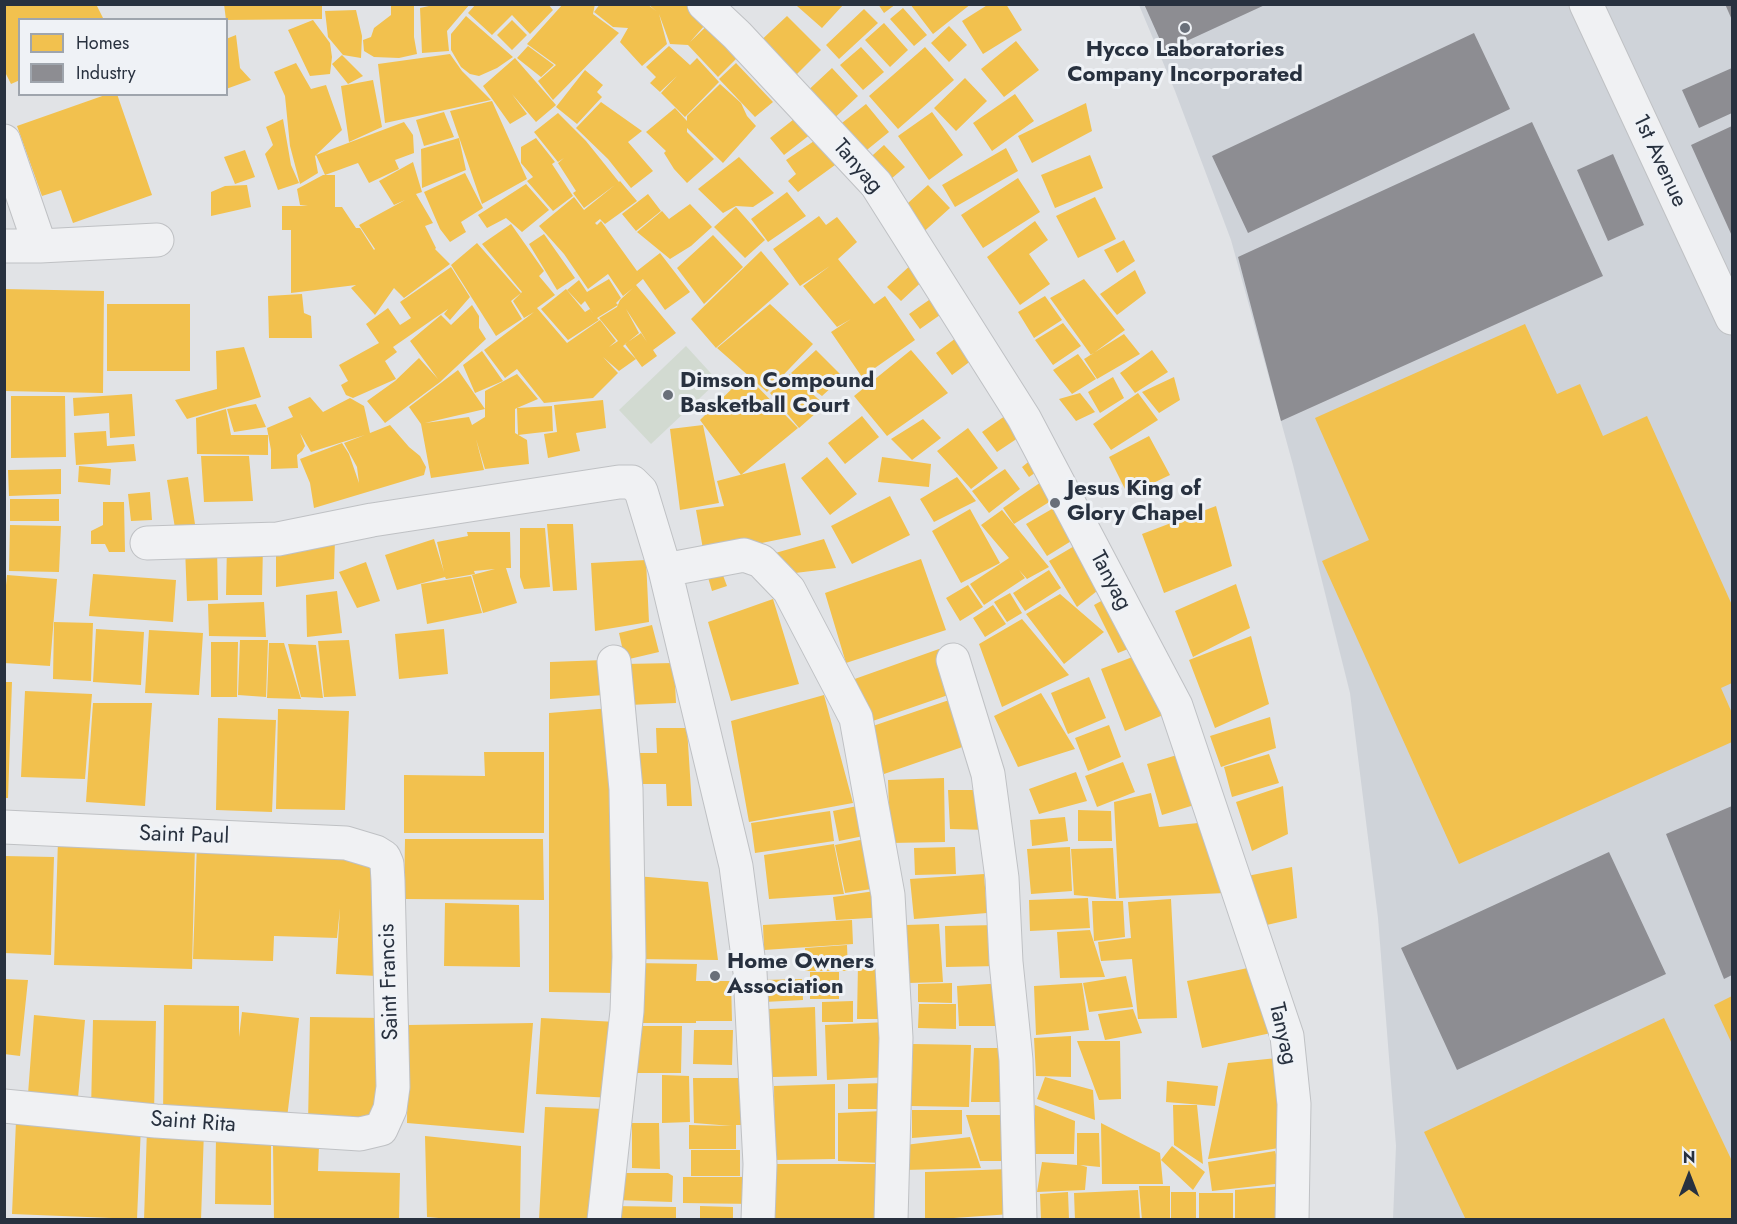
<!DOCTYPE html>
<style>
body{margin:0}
#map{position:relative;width:1737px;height:1224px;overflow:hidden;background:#e1e3e6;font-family:Jost,sans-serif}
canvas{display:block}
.frame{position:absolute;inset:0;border:6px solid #28313f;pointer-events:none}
.legend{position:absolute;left:18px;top:18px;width:210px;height:78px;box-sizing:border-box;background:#eff2f6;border:2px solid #9fa5ad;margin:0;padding:8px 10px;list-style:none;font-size:18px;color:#28313f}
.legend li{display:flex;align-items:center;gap:12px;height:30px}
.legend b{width:30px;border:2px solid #9fa5ad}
.north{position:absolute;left:1659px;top:1146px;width:60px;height:60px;-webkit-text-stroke:4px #eff2f6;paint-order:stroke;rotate:0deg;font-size:16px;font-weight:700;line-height:24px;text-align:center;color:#28313f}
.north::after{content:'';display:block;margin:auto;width:21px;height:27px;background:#28313f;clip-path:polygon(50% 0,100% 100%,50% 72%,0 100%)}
</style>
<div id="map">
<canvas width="1737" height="1224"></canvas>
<div class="frame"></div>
<ul class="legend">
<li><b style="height:16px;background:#f2c14e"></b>Homes</li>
<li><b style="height:16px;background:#8d8d92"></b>Industry</li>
</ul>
<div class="north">N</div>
</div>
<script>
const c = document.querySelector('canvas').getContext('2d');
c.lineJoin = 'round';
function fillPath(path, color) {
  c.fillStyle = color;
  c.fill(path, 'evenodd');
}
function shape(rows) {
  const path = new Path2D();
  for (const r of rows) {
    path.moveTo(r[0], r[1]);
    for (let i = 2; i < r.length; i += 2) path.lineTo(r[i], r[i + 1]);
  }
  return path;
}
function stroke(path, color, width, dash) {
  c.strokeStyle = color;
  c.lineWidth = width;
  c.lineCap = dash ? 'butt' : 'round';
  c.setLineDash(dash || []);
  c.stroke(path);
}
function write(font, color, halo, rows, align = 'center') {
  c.font = font + ' Jost,sans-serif';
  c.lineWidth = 6;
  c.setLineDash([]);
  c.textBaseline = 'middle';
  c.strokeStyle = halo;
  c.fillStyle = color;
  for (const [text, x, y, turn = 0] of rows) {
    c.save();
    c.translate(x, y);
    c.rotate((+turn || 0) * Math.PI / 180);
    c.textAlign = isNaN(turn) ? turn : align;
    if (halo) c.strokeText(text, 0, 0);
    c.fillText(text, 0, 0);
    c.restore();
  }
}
fillPath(shape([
 [1139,5,1732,5,1732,1219,1393,1219,1396,1146,1378,918,1350,693,1293,465,1231,240,1175,91]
]), '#cfd3d9');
fillPath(shape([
 [686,346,718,381,651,444,619,410]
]), '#d2dad1');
fillPath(shape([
 [4,4,96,4,104,20,20,20,20,80,11,84,4,70],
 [224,4,322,4,322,19,226,20],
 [391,4,414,4,414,37,417,54,399,58,374,57,364,51,363,40,371,37,374,28,391,15],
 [438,4,470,4,447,31,449,51,422,53,420,8],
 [476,4,548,4,553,10,530,34,512,15,492,35,468,13],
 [563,4,595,4,593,14,619,33,553,100,538,81,556,65,527,44],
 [600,4,647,4,656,11,648,4,699,4,712,17,690,42,715,18,746,49,718,77,688,45,670,44,659,14,667,44,642,66,620,42,628,28,613,27,594,12],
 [798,4,844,4,822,28,797,6],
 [878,4,896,4,884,13],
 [910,4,971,4,933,34],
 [989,4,1006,4,1022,30,983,54,962,21],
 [903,8,927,35,914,46,890,19],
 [864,9,878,23,839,59,826,45],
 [356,10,362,36,361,58,343,55,328,37,325,11],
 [466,16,513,57,497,68,479,76,470,74,461,67,451,50,451,34],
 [787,16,821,50,790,81,755,46],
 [313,20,330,43,332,57,330,74,310,76,288,30],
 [512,20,527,35,512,50,497,35],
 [884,23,908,50,890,67,865,40],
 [949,26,967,45,949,62,931,43],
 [236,35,240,68,251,80,226,89,226,39],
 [1016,41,1039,70,1004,97,981,69],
 [528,46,554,65,541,77,517,58],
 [669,46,690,65,697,58,719,82,685,117,661,93,677,76,660,92,650,83,656,77,646,67],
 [861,47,884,72,863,90,840,65],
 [925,47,954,80,898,129,869,96],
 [450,54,462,71,491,100,385,123,378,64],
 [342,55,363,76,348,84,332,64],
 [515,58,556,105,536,122,512,94,527,114,510,124,483,86],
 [296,63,311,89,326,85,342,130,315,156,318,173,300,184,290,146,285,96,274,72],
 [736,63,773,102,755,117,719,79],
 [832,68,858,96,828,124,802,96],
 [585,70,603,85,597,92,602,97,577,124,556,107],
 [965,78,987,101,956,131,934,108],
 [373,80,382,127,349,142,341,86],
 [720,84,741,103,747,116,756,126,723,163,687,128,687,132,714,159,687,183,674,169,664,153,666,151,646,132,675,108,687,121,687,116],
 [108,94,117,94,152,195,73,223,61,190,42,196,17,126],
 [1015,94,1034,121,992,151,973,123],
 [492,101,527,179,482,204,450,111],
 [601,102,642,131,628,142,653,171,631,188,608,159,576,128],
 [1086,103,1092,131,1032,163,1018,136],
 [866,104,889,132,857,158,833,130],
 [444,112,454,137,424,146,416,120],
 [803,112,816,130,784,155,770,138],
 [932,112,963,155,929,180,898,136],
 [558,113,586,141,619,182,620,181,637,201,605,224,600,219,595,223,597,225,601,221,637,271,660,253,690,292,665,310,643,279,636,285,676,333,653,350,657,356,642,367,625,344,641,333,647,342,641,332,643,331,641,332,626,309,639,333,623,346,636,359,619,371,603,357,618,373,593,398,544,403,517,369,505,378,484,350,534,312,524,318,513,301,522,292,482,244,511,224,544,271,539,276,555,295,537,308,567,343,600,320,616,341,609,347,618,341,599,318,617,307,620,300,633,288,623,296,608,274,588,289,564,254,539,226,574,197,584,210,615,185,584,208,573,193,576,191,558,163,564,158,558,162,534,132],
 [283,119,291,165,299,183,278,190,265,154,273,145,266,127],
 [404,122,413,135,414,153,395,160,399,169,369,183,358,163,325,175,316,155],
 [459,138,466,170,422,188,421,149],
 [536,138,555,162,552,164,573,196,553,211,527,181,533,177,521,163,521,147],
 [817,139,835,165,798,192,788,181,796,174,786,160],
 [884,145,905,167,884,185,864,163],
 [1006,148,1018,171,955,207,942,185],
 [245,150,255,177,235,184,224,157],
 [1090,155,1103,188,1055,208,1041,175],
 [739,157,774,193,753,207,736,206,723,213,698,189],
 [413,162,422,192,416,194,433,223,425,226,436,248,435,249,450,264,404,298,394,288,375,315,351,288,356,285,291,293,291,230,282,230,282,206,308,206,300,205,297,189,323,175,335,175,335,207,342,207,356,228,360,228,374,250,375,249,359,225,405,200,394,205,379,181],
 [465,173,483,208,461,222,466,232,450,242,440,229,424,192],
 [1018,178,1040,212,983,248,961,215],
 [526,184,549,210,522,232,506,218,487,228,478,215],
 [247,185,251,207,211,216,211,192,225,186],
 [928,185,950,208,919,236,898,212],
 [787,192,806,216,768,242,751,219],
 [648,194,661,211,636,231,622,214],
 [1095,197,1116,239,1078,258,1056,216],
 [690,204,712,227,691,246,670,259,637,232,662,211,669,219],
 [736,207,765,240,745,258,714,227],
 [819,216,826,225,837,217,857,242,838,259,874,304,885,296,915,340,862,377,831,332,851,319,837,327,803,286,830,266,800,286,773,249],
 [1035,221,1048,240,1029,254,1050,284,1020,305,987,257],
 [544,234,575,278,557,290,529,244],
 [713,235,743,267,704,304,677,268],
 [1124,240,1135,261,1117,273,1104,250],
 [477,243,521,293,511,301,522,319,496,336,451,265],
 [761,251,789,284,716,348,691,319],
 [914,262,928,276,901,301,887,287],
 [451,267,470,297,450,320,444,314,448,309,393,347,397,352,385,361,396,379,353,398,346,395,341,385,348,381,339,365,379,343,366,324,388,308,400,325,411,318,400,302],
 [1135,270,1146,293,1117,315,1100,294],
 [609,279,621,298,616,303,618,305,597,318,599,320,568,340,541,309,566,289,585,312,590,309,594,315,585,301,581,305,567,290,579,280,587,292],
 [1084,279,1125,330,1091,355,1050,298],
 [4,289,104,291,103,393,4,391],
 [939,293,950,308,920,329,909,314],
 [302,294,304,313,311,316,312,338,269,338,268,296],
 [1045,296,1062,320,1034,338,1018,312],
 [107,304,190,304,190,371,107,371],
 [770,304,813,344,767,392,717,348],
 [472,305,479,316,479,328,486,339,440,382,385,423,367,401,395,381,419,358,438,379,410,341,441,315,451,325],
 [1063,323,1081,346,1053,365,1035,340],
 [1525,324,1557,394,1580,384,1603,436,1647,416,1732,605,1732,683,1721,688,1732,713,1732,742,1459,864,1322,561,1369,540,1315,418],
 [1124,334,1140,354,1097,379,1084,359],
 [960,335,976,357,952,375,936,353],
 [244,347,261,397,187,419,175,400,217,389,216,351],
 [816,350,843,377,822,396,791,373],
 [911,350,948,393,887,436,854,396],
 [1152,350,1168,372,1135,393,1120,373],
 [482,351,503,381,475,393,463,365],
 [1078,354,1096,379,1072,394,1053,370],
 [458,370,485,409,425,423,469,417,472,425,485,417,485,391,517,374,538,399,517,408,552,406,553,431,535,433,518,435,517,408,515,409,515,433,527,440,529,464,485,469,476,439,484,470,431,478,421,424,409,407],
 [790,374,825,405,799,428,770,393],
 [746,375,798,428,741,475,700,420],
 [1113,377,1124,398,1100,413,1088,392],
 [1174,377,1180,400,1159,413,1142,392],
 [1080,393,1095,412,1076,421,1059,399],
 [1138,393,1158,420,1111,450,1093,424],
 [132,394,135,436,110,438,109,413,74,416,73,398],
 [11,396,65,396,66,457,11,458],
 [310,397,323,412,350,398,364,406,370,433,390,425,409,447,420,456,426,467,424,475,314,508,310,483,300,459,342,443,349,454,359,483,357,467,344,443,365,435,311,452,300,433,305,446,302,451,297,455,298,468,271,469,271,450,267,428,293,417,288,407],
 [603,400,606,428,576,433,580,451,548,458,544,434,557,432,554,405],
 [256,404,266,427,234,432,227,409],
 [226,409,231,435,268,435,268,455,197,454,196,418],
 [1012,411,1027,432,997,452,982,432],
 [862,416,879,437,845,464,828,443],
 [923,419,941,438,912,460,891,439],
 [703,425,719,503,680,510,670,429],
 [968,428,998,468,971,489,937,451],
 [106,431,107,446,134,444,136,461,76,465,74,433],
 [1149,436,1170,475,1128,495,1109,457],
 [1037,455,1045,466,1029,477,1022,467],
 [201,456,249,456,253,501,204,502],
 [827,457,857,494,830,515,801,478],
 [882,457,931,464,929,487,878,482],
 [785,463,801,535,737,548,703,549,696,510,724,506,717,481],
 [79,466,111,469,110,485,78,482],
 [61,469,61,494,9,496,8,470],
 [1005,469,1020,489,989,513,972,491],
 [1050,476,1062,494,1014,524,1003,508],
 [188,477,196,531,176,534,167,480],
 [957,477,976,501,934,522,920,499],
 [150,492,152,520,131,521,128,494],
 [890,496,910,535,852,564,831,526],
 [10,499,59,499,59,521,10,521],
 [103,502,124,502,125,552,109,552,105,544,91,544,91,531,103,525],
 [1064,502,1081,535,1047,556,1026,524],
 [1216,506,1232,566,1164,593,1142,534],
 [970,509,1000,563,961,583,932,531],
 [1002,510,1049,567,1027,579,1019,570,1025,578,984,605,970,584,1009,558,981,525],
 [547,524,573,524,577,590,553,591],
 [10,525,61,526,59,572,9,571],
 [520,528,545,528,550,587,524,589,520,577],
 [467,532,510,532,511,568,506,568,517,603,483,613,472,575,495,569,474,571,475,574,446,579,445,577,397,590,385,555,434,539,444,572,437,542,468,536],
 [335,537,334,579,276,587,276,544],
 [824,539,836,568,787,574,765,556],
 [1081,542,1102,587,1077,607,1049,561],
 [227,543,263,544,262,595,226,595],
 [217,546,218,600,187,601,185,547],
 [921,559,946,630,846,663,825,593],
 [646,560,649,622,595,631,591,563],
 [366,562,380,601,357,608,339,572],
 [721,570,727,586,712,591,707,574],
 [1049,570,1061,588,1025,611,1013,593],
 [93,574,176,580,173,622,89,616],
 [7,575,57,579,50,666,4,663,4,606],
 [471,576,482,613,427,624,421,584],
 [1236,584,1250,628,1193,657,1175,611],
 [968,585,983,607,960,621,946,598],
 [337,591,342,633,307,637,306,595],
 [1010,593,1022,613,1007,622,994,602],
 [1060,594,1104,632,1064,664,1026,614],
 [1114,594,1138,645,1118,653,1094,605],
 [773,599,799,684,731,701,708,622],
 [264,602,266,637,209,636,208,604],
 [993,605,1006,624,985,637,973,618],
 [1022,619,1069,675,1002,707,979,644],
 [54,622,93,623,91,681,53,679],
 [652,625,659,652,625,660,619,633],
 [96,629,144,632,141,685,93,682],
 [444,629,448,674,399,679,395,634],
 [149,630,203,633,199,695,145,693],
 [1251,636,1269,704,1215,728,1189,660],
 [240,640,268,640,266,697,238,695],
 [349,640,356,696,324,697,318,641],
 [211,642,238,642,237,697,211,697],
 [269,643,284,643,301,699,267,698],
 [288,644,316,645,323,698,301,697],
 [939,649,954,693,864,724,849,681],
 [1143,653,1168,713,1125,731,1101,669],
 [604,660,604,695,550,699,550,662],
 [674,663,676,703,628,705,625,664],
 [1089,677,1106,718,1068,734,1051,693],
 [4,682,12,682,8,798,4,798],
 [25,691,92,694,85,779,21,777],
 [1041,693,1075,749,1018,767,994,716],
 [824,695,853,803,749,822,731,721],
 [958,697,974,743,884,774,867,728],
 [93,703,152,703,145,806,86,802],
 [611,708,616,993,549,992,549,713],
 [278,709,349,711,345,810,276,809],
 [1270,717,1276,748,1221,767,1210,736],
 [218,718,276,720,272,812,216,810],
 [1109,725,1121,757,1088,771,1075,738],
 [656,728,687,728,692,806,667,806,666,784,630,784,629,753,657,753],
 [484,752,544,752,544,833,404,833,404,775,485,776],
 [1187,752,1204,802,1162,815,1147,764],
 [1269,754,1279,783,1232,797,1224,767],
 [1123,762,1135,792,1097,807,1085,776],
 [1076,772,1087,801,1039,814,1029,789],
 [944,778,945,842,890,843,888,780],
 [1283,786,1288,834,1252,851,1236,802],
 [948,790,987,790,989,830,950,829],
 [1151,793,1159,827,1208,822,1225,893,1119,898,1114,802],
 [867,804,873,834,839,841,833,811],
 [1078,810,1111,811,1112,841,1078,841],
 [830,811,834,841,755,853,751,823],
 [1065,817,1068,841,1032,846,1030,820],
 [875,837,885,887,845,893,835,845],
 [405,839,543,839,544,900,404,899],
 [58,840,195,844,192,969,54,965],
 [197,842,383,861,377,976,336,974,340,908,337,938,274,936,273,961,193,959],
 [834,844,844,894,769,899,764,855],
 [955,847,956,874,915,875,914,848],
 [1070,847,1072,891,1031,894,1027,849],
 [1113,848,1116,899,1074,895,1071,849],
 [4,856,54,857,51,955,4,953],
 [1292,867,1297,918,1258,927,1247,876],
 [984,874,987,913,914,919,910,879],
 [636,876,708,882,718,960,636,959],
 [882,890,886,917,836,920,833,897],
 [1088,898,1090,928,1030,931,1029,900],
 [1171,899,1177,1018,1138,1019,1132,959,1101,961,1098,942,1131,938,1128,902],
 [1092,901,1123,901,1125,937,1094,941],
 [445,903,519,905,520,967,444,966],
 [852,920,853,944,764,950,763,925],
 [939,924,943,982,908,983,905,925],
 [998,925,999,966,946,967,945,926],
 [1090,930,1105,977,1060,978,1057,932],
 [847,945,848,971,805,971,805,948],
 [634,963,697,964,696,981,731,981,732,1021,696,1021,696,1023,633,1023],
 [858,964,885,965,887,1019,857,1019],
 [1257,966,1271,1033,1202,1048,1187,981],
 [810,972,839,972,839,999,810,999],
 [1126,976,1133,1007,1089,1012,1083,983],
 [4,979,28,980,20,1056,4,1054],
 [802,979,803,1000,764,1002,763,980],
 [952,983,952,1003,918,1002,918,984],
 [1005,983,1006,1026,959,1026,957,986],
 [1082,983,1089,1030,1036,1035,1034,986],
 [1732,996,1732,1044,1714,1005],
 [853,1001,853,1022,822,1022,822,1002],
 [919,1004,956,1004,956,1029,918,1028],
 [164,1005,239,1006,239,1037,242,1012,299,1018,287,1118,163,1119],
 [815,1007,817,1076,772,1077,769,1009],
 [1133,1009,1142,1033,1105,1040,1098,1014],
 [34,1015,85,1020,78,1098,28,1094],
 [310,1017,383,1018,381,1125,308,1124],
 [541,1018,617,1022,613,1098,536,1094],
 [1664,1018,1732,1161,1732,1220,1466,1220,1424,1132],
 [93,1020,156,1021,154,1113,91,1111],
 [887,1022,890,1077,827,1080,825,1025],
 [533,1023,524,1133,407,1123,408,1025],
 [637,1026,682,1026,681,1073,637,1073],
 [694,1030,733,1030,732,1065,693,1064],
 [1071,1036,1071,1077,1036,1076,1034,1038],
 [1077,1041,1120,1041,1121,1099,1099,1100],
 [913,1044,971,1045,969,1107,911,1106],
 [974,1048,1014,1048,1013,1102,971,1102],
 [1287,1057,1292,1146,1208,1159,1228,1063],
 [662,1075,689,1076,690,1122,662,1123],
 [1045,1077,1093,1090,1095,1120,1037,1099],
 [693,1078,741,1078,741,1125,736,1125,736,1149,689,1149,689,1125,732,1126,694,1123],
 [1167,1081,1218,1086,1215,1106,1166,1102],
 [885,1083,886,1109,848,1109,848,1084],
 [835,1084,835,1159,775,1160,774,1086],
 [1035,1105,1075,1121,1074,1154,1035,1154],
 [1173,1105,1197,1105,1203,1164,1174,1145],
 [545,1107,605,1109,596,1220,539,1220],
 [912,1110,962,1110,962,1134,912,1138],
 [883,1111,882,1163,838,1161,838,1113],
 [966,1115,1016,1115,1015,1161,980,1161],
 [16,1121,141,1126,137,1219,12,1214],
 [632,1123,659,1123,660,1169,632,1168],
 [1101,1123,1160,1153,1163,1184,1102,1184],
 [147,1129,204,1130,201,1220,144,1220],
 [1077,1133,1099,1133,1100,1167,1080,1165,1087,1167,1085,1190,1037,1192,1042,1162,1077,1165],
 [425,1136,521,1146,520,1220,462,1220,427,1217],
 [970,1137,981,1168,905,1170,905,1145],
 [216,1138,271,1138,271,1205,215,1204],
 [273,1146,319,1146,318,1171,400,1173,399,1220,274,1220],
 [1172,1146,1205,1172,1193,1190,1161,1160],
 [691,1150,740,1150,740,1176,691,1176],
 [1275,1151,1284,1183,1212,1191,1208,1162],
 [774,1164,886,1164,885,1220,775,1220],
 [1009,1169,1011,1214,925,1220,925,1172],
 [616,1173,668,1173,673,1176,672,1202,616,1200],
 [683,1177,753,1177,754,1204,683,1203],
 [1139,1186,1170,1186,1170,1220,1142,1220],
 [1283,1186,1289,1220,1235,1220,1235,1190],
 [1138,1190,1140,1220,1075,1220,1074,1193],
 [1068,1192,1069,1219,1041,1219,1040,1194],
 [1171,1192,1196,1192,1196,1220,1171,1220],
 [1199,1193,1233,1193,1233,1220,1199,1220],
 [613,1206,676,1207,676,1220,613,1220],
 [700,1206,733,1207,733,1220,700,1220]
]), '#f2c14e');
fillPath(shape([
 [1144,4,1267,4,1165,51],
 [1725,4,1732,4,1732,20],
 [1474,33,1510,109,1248,233,1212,156],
 [1732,68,1732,113,1699,128,1682,90],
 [1532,122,1603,276,1281,421,1238,257],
 [1732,126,1732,236,1691,145],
 [1613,154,1644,225,1608,241,1577,170],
 [1732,806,1732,975,1724,979,1666,834],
 [1609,852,1666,974,1457,1070,1401,948]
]), '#8d8d92');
const minor = shape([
 [704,4,737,35,876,184,1024,418,1176,706,1287,1036,1294,1104,1292,1220],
 [1586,4,1732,318],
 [4,141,40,246],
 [4,246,40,246,157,240],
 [147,543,278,539,372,520,619,482,632,482,641,491,665,570,736,866,750,972,760,1164,758,1220],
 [665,570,744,555,761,561,789,590,856,718,888,895,896,1038,891,1220],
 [953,660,988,774,1002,878,1006,962,1016,1060,1020,1220],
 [4,827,346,843,376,852,384,857,387,864,388,881,393,1087,390,1109,381,1129,360,1134,156,1121,4,1106],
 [604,1220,627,1011,629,957,626,789,614,662]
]);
stroke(minor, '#bfc1c4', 35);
stroke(minor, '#f0f1f3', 33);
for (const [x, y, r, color] of [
 [1185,28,6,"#696f79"],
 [668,395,6,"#696f79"],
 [1055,503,6,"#696f79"],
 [715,976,6,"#696f79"]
]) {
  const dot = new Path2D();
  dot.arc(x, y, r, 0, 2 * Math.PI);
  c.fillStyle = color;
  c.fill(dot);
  stroke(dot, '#eff2f6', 2);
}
write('bold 22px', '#28313f', '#eff2f6', [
 ["Hycco Laboratories",1185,51,"center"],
 ["Company Incorporated",1185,76,"center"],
 ["Dimson Compound",680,382],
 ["Basketball Court",680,407],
 ["Jesus King of",1067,490],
 ["Glory Chapel",1067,515],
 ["Home Owners",727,963],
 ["Association",727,988]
], 'left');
write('22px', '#28313f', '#eff2f6', [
 ["1st Avenue",1659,161,65],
 ["Tanyag",857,167,49],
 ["Tanyag",1110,581,62],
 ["Saint Paul",184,836,2],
 ["Saint Francis",390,982,-92],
 ["Tanyag",1282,1034,77],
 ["Saint Rita",193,1123,4]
]);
</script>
